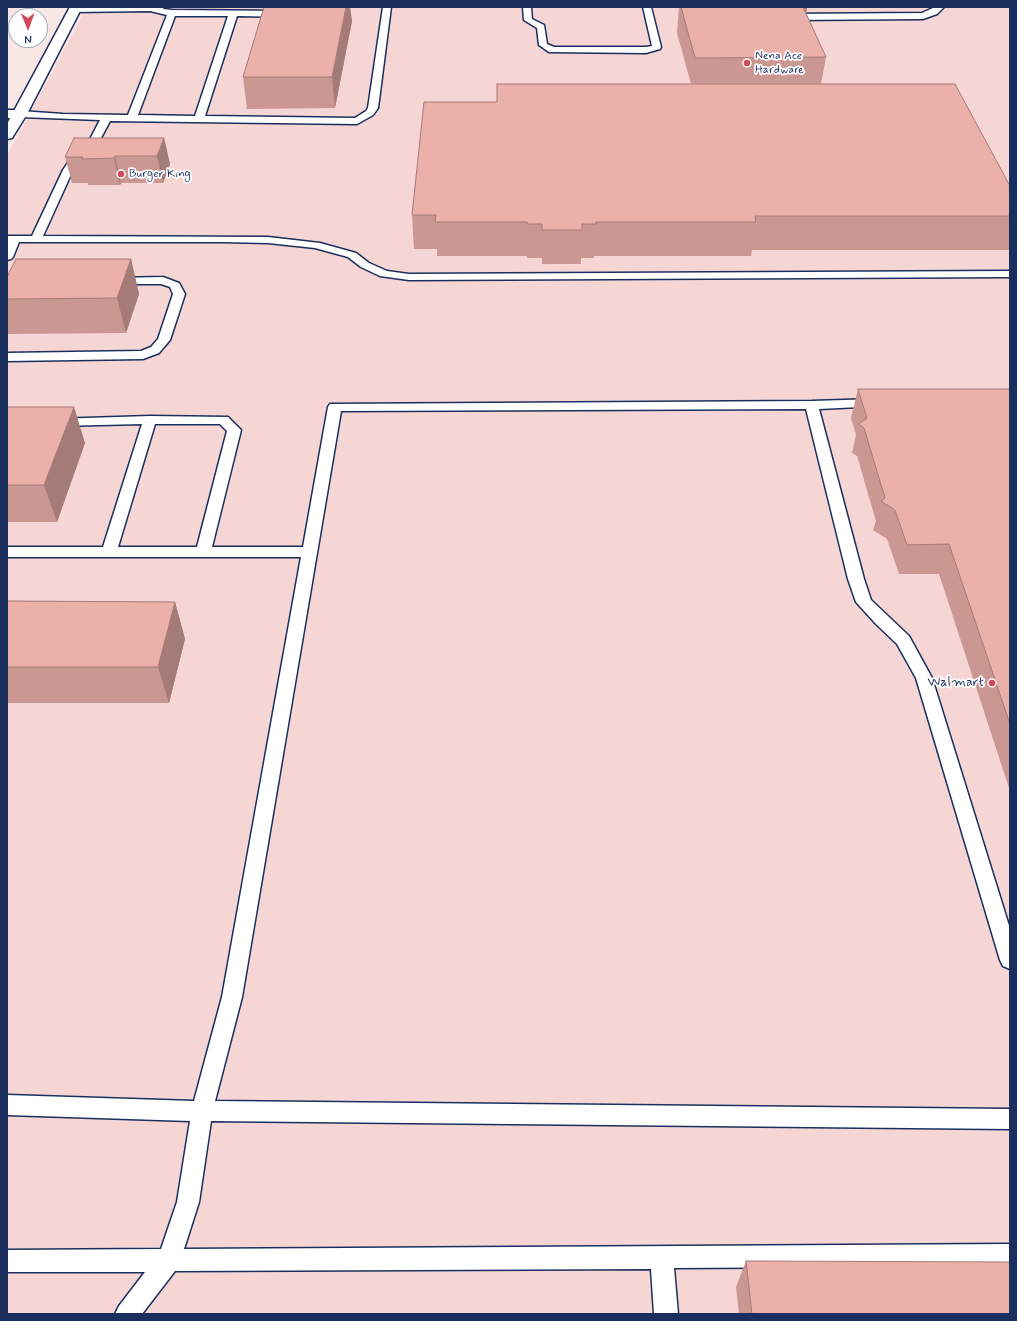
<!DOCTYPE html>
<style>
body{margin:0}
#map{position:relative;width:1017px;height:1321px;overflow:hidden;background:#f9e7e6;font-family:Mynerve,sans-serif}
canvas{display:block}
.frame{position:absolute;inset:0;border:8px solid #1b2f5e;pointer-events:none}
.north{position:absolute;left:8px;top:8px;width:40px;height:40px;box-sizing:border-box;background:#fff;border:1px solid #a4acbf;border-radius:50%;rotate:179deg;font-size:11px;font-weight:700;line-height:16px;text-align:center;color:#1b2f5e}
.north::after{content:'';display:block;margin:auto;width:14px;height:18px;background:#d1495b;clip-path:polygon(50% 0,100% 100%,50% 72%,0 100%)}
</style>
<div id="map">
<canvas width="1017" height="1321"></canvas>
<div class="frame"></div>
<div class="north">N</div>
</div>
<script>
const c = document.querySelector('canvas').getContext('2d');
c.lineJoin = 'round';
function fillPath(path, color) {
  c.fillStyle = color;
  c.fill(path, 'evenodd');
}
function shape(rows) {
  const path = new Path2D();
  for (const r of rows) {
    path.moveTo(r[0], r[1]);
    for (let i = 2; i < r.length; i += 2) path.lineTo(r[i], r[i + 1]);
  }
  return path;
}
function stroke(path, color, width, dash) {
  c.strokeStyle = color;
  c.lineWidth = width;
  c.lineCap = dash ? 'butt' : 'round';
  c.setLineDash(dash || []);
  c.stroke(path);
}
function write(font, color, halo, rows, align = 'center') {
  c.font = font + ' Mynerve,sans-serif';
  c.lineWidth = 3.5;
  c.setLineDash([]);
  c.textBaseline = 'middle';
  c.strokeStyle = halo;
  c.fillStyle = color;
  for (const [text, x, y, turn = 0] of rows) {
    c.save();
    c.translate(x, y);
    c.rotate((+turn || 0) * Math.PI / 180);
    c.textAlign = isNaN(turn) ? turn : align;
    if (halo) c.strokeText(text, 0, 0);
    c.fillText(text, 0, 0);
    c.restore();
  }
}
fillPath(shape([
 [87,7,1010,7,1010,1314,7,1314,7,156]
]), '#f5d6d4');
const service = shape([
 [75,7,164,7,163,9,172,10,292,11,315,7,327,7,315,13,292,17,237,16,205,116,355,118,366,111,368,108,383,7,391,7,378,108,373,115,357,124,110,121,94,151,79,162,73,170,43,236,268,237,320,243,356,253,369,263,387,271,409,274,1010,271,1010,277,409,280,380,276,361,267,348,257,315,248,268,243,223,242,19,242,13,257,11,259,7,260,7,236,32,236,63,170,71,158,86,147,100,120,20,117,15,114,20,111,63,114,128,115,167,15,150,11,72,12,71,10,72,8,75,7],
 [175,16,228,16,195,116,138,115,175,16],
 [523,7,531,7,532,19,544,25,547,44,554,47,646,47,652,46,643,7,651,7,661,47,660,49,646,53,549,52,539,45,537,28,524,20,523,7],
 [935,7,944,7,937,14,923,19,787,20,783,17,787,14,922,13,935,7],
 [163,277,179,283,185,294,170,340,159,353,143,359,7,361,7,353,141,351,151,347,158,339,173,294,170,287,161,284,114,284,110,283,108,281,110,279,114,278,163,277],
 [876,399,881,400,883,403,881,406,819,409,864,579,871,600,909,636,932,678,1010,929,1010,969,1003,966,1000,960,916,678,897,644,876,624,856,602,848,579,806,409,341,411,242,997,215,1101,1010,1109,1010,1129,211,1121,199,1202,184,1249,1010,1244,1010,1266,674,1268,678,1314,654,1314,651,1269,175,1271,142,1314,115,1314,119,1306,145,1272,7,1272,7,1250,161,1249,177,1202,190,1121,7,1115,7,1095,194,1101,222,997,301,557,7,557,7,547,103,547,142,424,58,426,53,425,51,422,53,419,150,416,228,417,241,430,212,547,303,547,328,407,330,404,812,401,876,399],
 [155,424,220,424,227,431,197,547,118,547,155,424]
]);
const minor = shape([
 [7,110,20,110,25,111,27,114,25,117,20,118,7,118,7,110]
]);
const secondary = shape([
 [70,7,82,7,27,114,12,138,7,139,7,124,70,7]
]);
stroke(service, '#1b2f5e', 3);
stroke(minor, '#1b2f5e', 3);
stroke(secondary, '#1b2f5e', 3);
fillPath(service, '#fff');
fillPath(minor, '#fff');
fillPath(secondary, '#fff');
fillPath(shape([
 [264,7,350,7,352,21,335,108,247,109,243,77],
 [679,7,807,7,806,13,826,57,821,84,1010,186,1010,250,752,250,751,256,594,256,594,258,581,258,581,264,542,264,542,258,527,258,527,256,437,256,437,249,414,249,412,215,497,102,691,84,677,33],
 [164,138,170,164,163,183,121,183,120,185,88,185,88,183,72,183,65,157],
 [131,259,139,294,126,333,8,334,7,330,7,277],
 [858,389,1010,389,1010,791,939,574,899,574,887,539,873,530,876,521,857,456,852,453,856,435,851,418],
 [7,407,85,443,57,522,7,522],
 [7,601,175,602,185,639,169,703,7,703],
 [746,1261,1010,1314,739,1314,736,1287]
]), '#cb9793');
fillPath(shape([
 [346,7,350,7,352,21,335,108,332,77],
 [803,7,807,7,802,37],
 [164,138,170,164,163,183,157,156],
 [115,156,121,183,120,185,114,158],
 [131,259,139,294,126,333,117,298],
 [74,407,85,443,57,522,44,485],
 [175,602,185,639,169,703,158,667]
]), '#a57b78');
const building = shape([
 [264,7,346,7,332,77,243,77,264,7],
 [681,7,803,7,826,57,695,58,681,7],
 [497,84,955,84,1010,186,1010,216,755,216,756,222,596,222,596,224,582,224,582,230,542,230,542,224,528,224,527,222,435,222,436,215,412,215,424,102,497,102,497,84],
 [74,138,164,138,157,156,115,156,114,158,82,159,83,157,65,157,74,138],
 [16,259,131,259,117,298,7,299,7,277,16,259],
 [858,389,1010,389,1010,724,949,544,907,545,895,510,881,501,885,498,864,428,859,424,867,418,858,389],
 [7,407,74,407,44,485,7,485,7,407],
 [7,601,175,602,158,667,7,667,7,601],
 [746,1261,1010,1262,1010,1314,752,1314,746,1261]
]);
fillPath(building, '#ecb0ab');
stroke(building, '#a57b78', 1);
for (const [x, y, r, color] of [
 [747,63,4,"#d1495b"],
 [121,174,4,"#d1495b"],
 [992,683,4,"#d1495b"]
]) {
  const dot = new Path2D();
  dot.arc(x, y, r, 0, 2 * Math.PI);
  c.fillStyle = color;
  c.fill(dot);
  stroke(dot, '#fff', 1.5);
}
write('12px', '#1b2f5e', '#fff', [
 ["Nena Ace",755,56],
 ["Hardware",755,70],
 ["Burger King",129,174]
], 'left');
write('14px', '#1b2f5e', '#fff', [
 ["Walmart",984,683]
], 'right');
</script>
